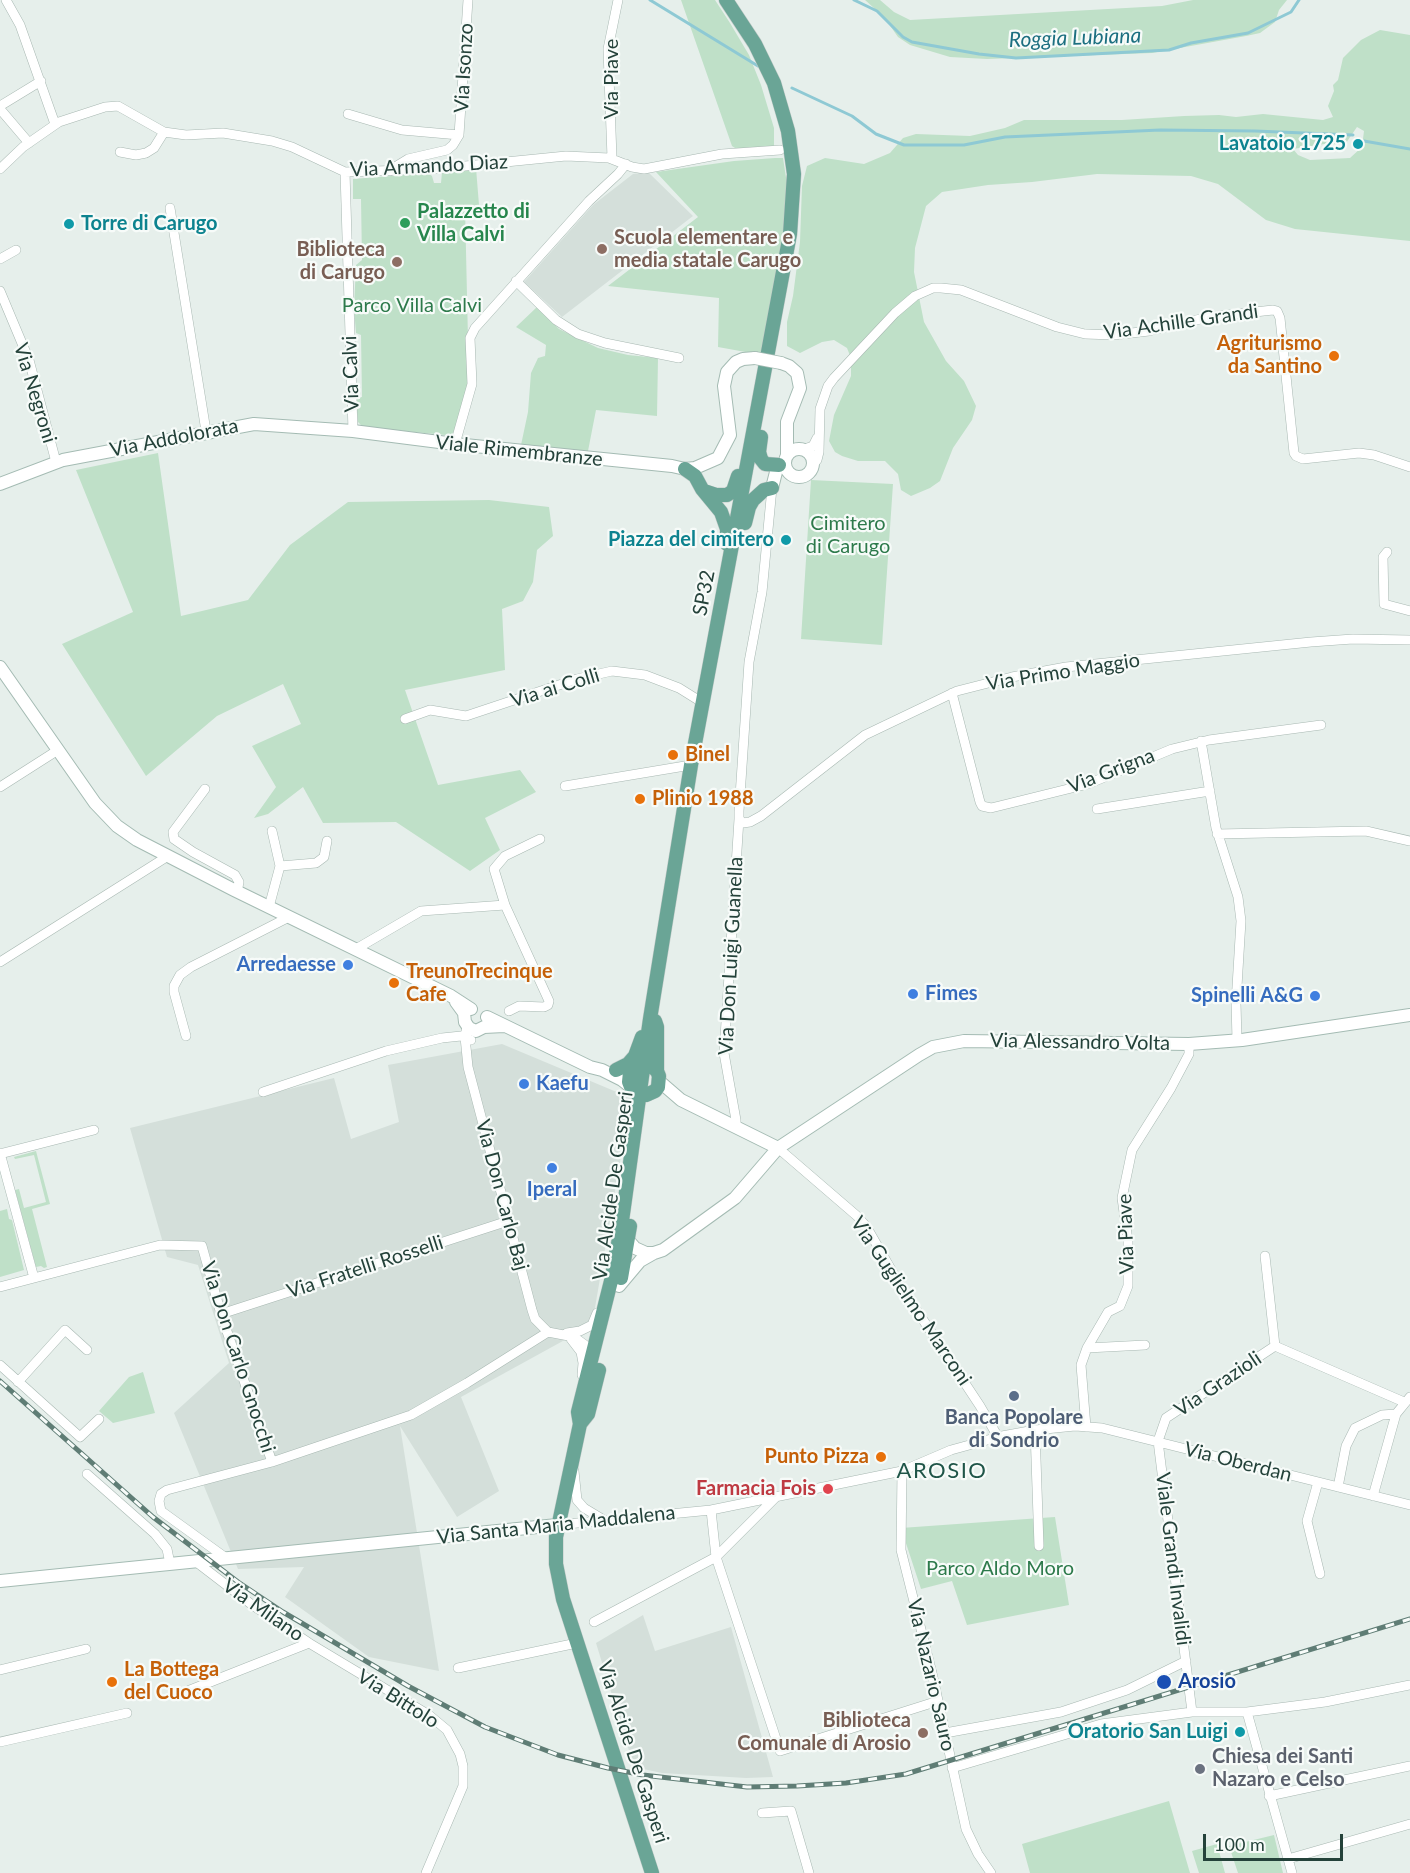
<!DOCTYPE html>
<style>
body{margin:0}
#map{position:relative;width:1410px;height:1873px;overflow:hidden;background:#e6efeb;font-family:Lato,sans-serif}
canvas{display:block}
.scale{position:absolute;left:1203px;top:1834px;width:140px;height:27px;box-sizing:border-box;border:3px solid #24423a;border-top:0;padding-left:8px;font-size:18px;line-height:21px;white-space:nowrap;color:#24423a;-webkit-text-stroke:4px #f7fbf9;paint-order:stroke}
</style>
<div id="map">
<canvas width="1410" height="1873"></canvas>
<div class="scale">100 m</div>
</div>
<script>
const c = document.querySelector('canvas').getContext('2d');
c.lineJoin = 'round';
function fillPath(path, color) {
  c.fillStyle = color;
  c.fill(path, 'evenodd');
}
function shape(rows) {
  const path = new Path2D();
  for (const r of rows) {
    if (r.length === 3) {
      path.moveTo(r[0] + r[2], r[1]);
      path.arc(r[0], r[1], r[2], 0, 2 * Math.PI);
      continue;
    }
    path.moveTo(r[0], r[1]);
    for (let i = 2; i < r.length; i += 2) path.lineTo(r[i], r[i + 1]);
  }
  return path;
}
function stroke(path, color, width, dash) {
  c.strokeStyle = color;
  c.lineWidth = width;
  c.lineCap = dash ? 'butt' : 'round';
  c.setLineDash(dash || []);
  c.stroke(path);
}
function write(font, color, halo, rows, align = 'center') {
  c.font = font + ' Lato,sans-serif';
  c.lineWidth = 4.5;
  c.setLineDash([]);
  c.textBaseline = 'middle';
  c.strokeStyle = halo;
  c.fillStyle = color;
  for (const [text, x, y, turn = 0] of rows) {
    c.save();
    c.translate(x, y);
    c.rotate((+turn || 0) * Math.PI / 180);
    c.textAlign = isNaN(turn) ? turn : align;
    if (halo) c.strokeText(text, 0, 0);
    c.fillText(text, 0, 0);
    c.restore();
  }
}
fillPath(shape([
 [648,172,693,216,562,317,524,282,593,205,633,174],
 [502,1044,631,1098,592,1325,461,1397,499,1491,457,1517,400,1426,439,1671,369,1657,285,1597,304,1567,238,1569,174,1413,229,1363,198,1265,167,1257,130,1128,334,1078,351,1139,399,1122,388,1065],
 [643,1615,655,1651,731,1627,773,1777,746,1778,662,1773,634,1767,596,1643]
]), '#d4dfda');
fillPath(shape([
 [681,0,715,0,730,23,749,55,761,85,774,128,774,146,738,150,732,146],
 [865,0,880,0,894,12,910,20,1162,6,1193,0,1287,0,1279,10,1275,22,1260,33,1246,36,1152,53,987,59,950,57,910,45,898,37,884,17],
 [1380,30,1410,35,1410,241,1295,229,1266,220,1218,184,1191,176,1097,174,1032,182,988,185,942,192,926,206,915,248,914,272,924,322,946,361,964,381,976,406,972,420,953,448,940,481,930,488,911,496,901,490,898,474,885,461,858,461,842,456,835,452,829,441,834,415,851,376,851,358,847,348,834,340,822,342,800,353,787,346,787,322,793,296,800,242,802,186,807,166,825,158,864,164,890,153,903,138,916,134,970,136,1005,128,1024,120,1122,120,1184,116,1219,115,1236,117,1263,114,1323,120,1333,117,1328,106,1334,91,1333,85,1338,80,1343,58,1361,40],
 [1357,127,1364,131,1362,147,1350,158,1310,160,1298,155,1293,149,1324,144,1341,144,1346,143],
 [775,158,783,158,787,184,786,227,762,355,718,347,719,298,608,286,698,217,656,172,734,161],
 [476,168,479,205,465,207,469,384,455,432,452,434,445,435,363,427,358,422,356,398,362,397,361,335,356,333,354,308,356,265,362,260,361,199,353,199,353,179,428,173,432,176,434,183,441,183,442,172],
 [537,307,559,329,598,348,628,355,658,358,657,416,596,410,588,451,521,445,528,412,531,373,538,358,545,356,546,345,516,327],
 [158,453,181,616,248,600,290,545,348,502,489,500,549,507,553,536,537,550,533,582,523,601,502,609,505,670,405,690,438,785,520,770,536,792,485,818,500,850,470,871,396,822,323,823,303,787,268,814,254,818,276,787,252,746,301,724,283,684,217,716,146,776,62,644,133,612,76,470],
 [811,480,893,484,882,645,801,639],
 [36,1151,50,1204,32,1209,47,1267,44,1268,41,1266,36,1267,15,1190,19,1189,24,1208,46,1202,34,1155,15,1159,14,1157],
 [7,1209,9,1219,12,1220,24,1270,0,1277,0,1211],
 [143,1372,155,1413,113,1423,99,1411,129,1377],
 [1055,1517,1069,1605,967,1625,952,1581,921,1589,901,1528],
 [1169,1801,1190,1873,1030,1873,1022,1844],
 [1274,1835,1283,1873,1238,1873,1229,1846],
 [1217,1844,1225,1873,1199,1873,1192,1851]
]), '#bfe0c8');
stroke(shape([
 [650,0,758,66],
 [854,0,877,11,903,37,912,42,979,54,1016,58,1169,50,1191,43,1248,33,1291,12,1299,0],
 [792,88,852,116,876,134,904,145,964,145,1005,137,1160,130,1255,131,1353,135],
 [1364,141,1410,149]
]), '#8ec9d4', 3);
const street = shape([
 [6,0,20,25,55,124],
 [0,106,41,81],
 [0,109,29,143],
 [348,114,402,130,459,135],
 [120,152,136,155,146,153,154,148,164,132],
 [612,158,608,49,618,0],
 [0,169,23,147,59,122,105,107,118,106,164,132,186,135,223,133,272,141,292,147,345,172,435,169,566,156,609,158,632,167,644,169,722,154,780,150],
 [393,171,395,167,408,159,447,150,453,145,459,135,468,0],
 [345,172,353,431],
 [170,208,206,431],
 [0,259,16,250],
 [516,281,556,320,578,334,605,343,679,358],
 [0,291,29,360,56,462],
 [455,444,472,384,470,338,475,328,589,201,618,174,626,164],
 [802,450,813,446,817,438],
 [813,465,817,460,819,452,820,409,828,386,834,378,895,313,915,296,933,288,941,288,961,290,1057,327,1085,334,1114,335,1149,331,1209,317,1273,310,1277,311,1280,318,1294,453,1296,456,1303,459,1359,453,1374,455,1410,467],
 [772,488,762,592,749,662,739,811,739,819,743,823,750,822,761,816,865,735,957,691,1012,677,1066,667,1311,642,1353,639,1410,640],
 [1387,552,1383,557,1384,604,1410,611],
 [952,693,980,802,982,806,991,808,1088,784,1172,749,1209,740,1321,725],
 [405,719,430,710,466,716,577,679,612,671,645,675,679,688,703,703],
 [1201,741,1216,828,1238,897,1241,921,1236,1003,1237,1040],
 [565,786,691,765],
 [0,787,58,750],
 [205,789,173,832,174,839,193,852,235,875,239,882,237,892],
 [1097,809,1210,791],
 [1217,834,1366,831,1410,841],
 [280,866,316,863,324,857,327,841],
 [505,905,494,869,505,856,540,839],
 [269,907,280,866,272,831],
 [356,949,421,911,505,905,549,1001,548,1005,544,1007,519,1006,509,1011],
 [0,962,168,856],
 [467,1026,465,1037,468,1067,532,1310,535,1319,548,1332],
 [186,1036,174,992,174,986,180,975,191,967,289,917],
 [263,1092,386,1051,442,1038,461,1036,471,1040],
 [736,1128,736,1120,724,1053,739,819],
 [778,1148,857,1216,866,1226,900,1285,980,1406,998,1437],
 [0,1153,34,1278],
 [0,1154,94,1130],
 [0,1287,160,1245,202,1246,221,1314,272,1462,167,1490,161,1494,159,1501,161,1511,226,1558],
 [221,1314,508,1221],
 [567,1333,580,1331,592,1325,597,1313],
 [571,1339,581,1352,583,1363,582,1375],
 [1275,1346,1404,1402],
 [1087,1348,1145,1345],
 [0,1365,80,1437,99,1419],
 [18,1382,65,1330,87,1350],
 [1086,1427,1081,1365,1087,1348,1108,1312,1120,1306,1128,1286,1128,1241,1122,1198,1132,1150,1171,1088,1189,1054,1189,1044],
 [1035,1430,1039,1546],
 [272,1462,411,1415,467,1383,548,1332,574,1337,585,1345,592,1360],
 [574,1471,577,1500,584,1508,604,1520],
 [902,1471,901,1550,932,1673,966,1829,978,1854,991,1873],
 [87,1474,155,1534,167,1549,170,1564],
 [1318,1482,1307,1521,1320,1574],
 [1338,1487,1346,1446,1355,1428,1382,1415,1396,1414],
 [1373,1496,1396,1414,1410,1397],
 [711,1510,716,1557,780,1751,938,1701],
 [557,1525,711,1510,902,1471,951,1450,1002,1436,1035,1430,1075,1426,1102,1428,1410,1505],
 [195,1561,251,1604,309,1643,429,1715,447,1730,460,1754,463,1766,463,1786,426,1873],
 [594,1622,716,1557,776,1497],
 [458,1668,577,1643],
 [0,1670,86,1649],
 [185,1692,309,1643],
 [1192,1712,1158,1441,1166,1418,1275,1346,1265,1256],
 [1247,1712,1292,1873],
 [945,1733,1061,1712,1127,1690,1186,1661],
 [0,1742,127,1713],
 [952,1768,1101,1724,1192,1712,1247,1712,1325,1702,1410,1685],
 [1269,1796,1410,1766],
 [762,1813,791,1811,809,1873],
 [1288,1859,1410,1824]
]);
const secondary = shape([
 [781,363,789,366,797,373,800,388,787,422,787,456],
 [799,463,14],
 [0,484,63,460,254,424,353,431,455,444,672,466,685,469,695,468,718,458,730,435,724,386,727,372,736,362,743,359,755,358],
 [772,488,777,468,785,463],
 [0,667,95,803,117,826,137,840,234,890,451,996,471,1009],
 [456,1002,464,1013,465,1022,469,1028,476,1031,484,1027,504,1026],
 [487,1017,590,1067,602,1070,622,1080,631,1087],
 [659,1081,681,1100,778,1148],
 [628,1240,635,1248,646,1253,654,1253,663,1250,735,1198,778,1148,919,1055,933,1047,964,1041,1189,1044,1242,1040,1410,1015],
 [619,1286,640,1261,654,1253],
 [0,1581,557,1525]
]);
const primary = shape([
 [761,437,759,452,761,459,765,464,779,465],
 [685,469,695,476,702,489,721,512,727,529,727,544],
 [704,491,716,495,727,495,733,491,738,476],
 [745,523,749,507,753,500,764,490,772,488],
 [655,1021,657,1027,657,1071,659,1076,658,1087,655,1091,646,1095,640,1095,631,1087,629,1082,630,1072,638,1065,650,1065,657,1071],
 [616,1070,628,1064,635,1056,642,1037],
 [621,1278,630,1226],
 [580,1424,588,1414,599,1370],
 [652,1873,563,1599,556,1564,556,1537,580,1424,578,1412,611,1281,621,1228,650,1019,691,765,790,234,794,174,788,131,774,83,755,44,726,0]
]);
stroke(street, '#a8b8b2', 10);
stroke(secondary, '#a4bbb3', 14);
stroke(primary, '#c2cac8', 15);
stroke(street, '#fff', 9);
stroke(secondary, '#fff', 12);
stroke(primary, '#6aa596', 14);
const rail = shape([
 [0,1381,153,1517,238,1582,283,1612,408,1686,485,1727,558,1755,608,1768,643,1775,747,1787,797,1786,846,1783,906,1774,1410,1619]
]);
stroke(rail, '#5f7d75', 5);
stroke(rail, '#f7fbf9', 3, [9]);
const secondaryBridge = shape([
 [755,358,781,363]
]);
stroke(secondaryBridge, '#a4bbb3', 14, []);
stroke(secondaryBridge, '#fff', 12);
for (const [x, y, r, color] of [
 [1358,144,6,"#0f9aa8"],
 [405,223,6,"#2e9e5b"],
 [69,224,6,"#0f9aa8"],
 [602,249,6,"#8d6e63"],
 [397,262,6,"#8d6e63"],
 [1334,356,6,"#e8710a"],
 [786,540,6,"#0f9aa8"],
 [673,755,6,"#e8710a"],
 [640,799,6,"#e8710a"],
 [348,965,6,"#3f7fe0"],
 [394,983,6,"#e8710a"],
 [913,994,6,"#3f7fe0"],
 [1315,996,6,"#3f7fe0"],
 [524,1084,6,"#3f7fe0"],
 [552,1168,6,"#3f7fe0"],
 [1014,1396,6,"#5c6f8a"],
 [881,1457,6,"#e8710a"],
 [828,1489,6,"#e0444e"],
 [112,1682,6,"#e8710a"],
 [1164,1682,8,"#1a4fb4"],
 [1240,1732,6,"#0f9aa8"],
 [923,1733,6,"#8d6e63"],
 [1200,1769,6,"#6b7280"]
]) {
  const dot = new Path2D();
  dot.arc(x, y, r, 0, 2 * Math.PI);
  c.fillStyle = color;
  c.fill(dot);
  stroke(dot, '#f7fbf9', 2);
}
write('20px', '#24423a', '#f7fbf9', [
 ["Via Isonzo",464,68,-87],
 ["Via Piave",612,79,-90],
 ["Via Armando Diaz",429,166,-3],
 ["Via Achille Grandi",1181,322,-8],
 ["Via Calvi",351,374,-92],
 ["Via Negroni",35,393,73],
 ["Via Addolorata",174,438,-11],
 ["Viale Rimembranze",519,451,6],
 ["SP32",704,593,-79],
 ["Via Primo Maggio",1063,672,-9],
 ["Via ai Colli",555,688,-17],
 ["Via Grigna",1111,771,-21],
 ["Via Don Luigi Guanella",731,956,-87],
 ["Via Alessandro Volta",1080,1042,1],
 ["Via Alcide De Gasperi",613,1186,-82],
 ["Via Don Carlo Baj",502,1195,75],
 ["Via Piave",1126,1234,-92],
 ["Via Fratelli Rosselli",365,1267,-18],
 ["Via Guglielmo Marconi",911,1301,56],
 ["Via Don Carlo Gnocchi",238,1357,72],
 ["Via Grazioli",1218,1384,-34],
 ["Via Oberdan",1238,1462,14],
 ["Via Santa Maria Maddalena",556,1525,-6],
 ["Viale Grandi Invalidi",1173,1559,83],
 ["Via Milano",263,1610,35],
 ["Via Nazario Sauro",931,1675,77],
 ["Via Bittolo",398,1699,32],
 ["Via Alcide De Gasperi",633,1752,72]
]);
write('bold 20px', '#0d838f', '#f7fbf9', [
 ["Lavatoio 1725",1346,144],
 ["Torre di Carugo",81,224,"left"],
 ["Piazza del cimitero",774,540],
 ["Oratorio San Luigi",1228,1732]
], 'right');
write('bold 20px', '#27864d', '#f7fbf9', [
 ["Palazzetto di",417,212],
 ["Villa Calvi",417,235]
], 'left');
write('bold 20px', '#785e54', '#f7fbf9', [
 ["Scuola elementare e",614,238,"left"],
 ["media statale Carugo",614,261,"left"],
 ["Biblioteca",385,250],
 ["di Carugo",385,273],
 ["Biblioteca",911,1721],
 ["Comunale di Arosio",911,1744]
], 'right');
write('20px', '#2d7a4b', '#f7fbf9', [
 ["Parco Villa Calvi",412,306],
 ["Cimitero",848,524],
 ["di Carugo",848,547],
 ["Parco Aldo Moro",1000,1569]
]);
write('bold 20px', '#c56008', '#f7fbf9', [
 ["Agriturismo",1322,344,"right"],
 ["da Santino",1322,367,"right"],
 ["Binel",685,755],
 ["Plinio 1988",652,799],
 ["TreunoTrecinque",406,972],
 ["Cafe",406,995],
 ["Punto Pizza",869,1457,"right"],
 ["La Bottega",124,1670],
 ["del Cuoco",124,1693]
], 'left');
write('bold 20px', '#366cbe', '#f7fbf9', [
 ["Arredaesse",336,965],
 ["Fimes",925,994,"left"],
 ["Spinelli A&G",1303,996],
 ["Kaefu",536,1084,"left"],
 ["Iperal",552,1190,"center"]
], 'right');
write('bold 20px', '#4e5e75', '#f7fbf9', [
 ["Banca Popolare",1014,1418],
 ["di Sondrio",1014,1441]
]);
write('bold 20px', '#be3a42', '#f7fbf9', [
 ["Farmacia Fois",816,1489]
], 'right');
write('bold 20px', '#164399', '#f7fbf9', [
 ["Arosio",1178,1682]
], 'left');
write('bold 20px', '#5b616d', '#f7fbf9', [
 ["Chiesa dei Santi",1212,1757],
 ["Nazaro e Celso",1212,1780]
], 'left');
write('italic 21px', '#1c6f80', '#f7fbf9', [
 ["Roggia Lubiana",1075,38,-2]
]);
c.letterSpacing = '1.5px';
write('22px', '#1f5548', '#f7fbf9', [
 ["AROSIO",942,1471]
]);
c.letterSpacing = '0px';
</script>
